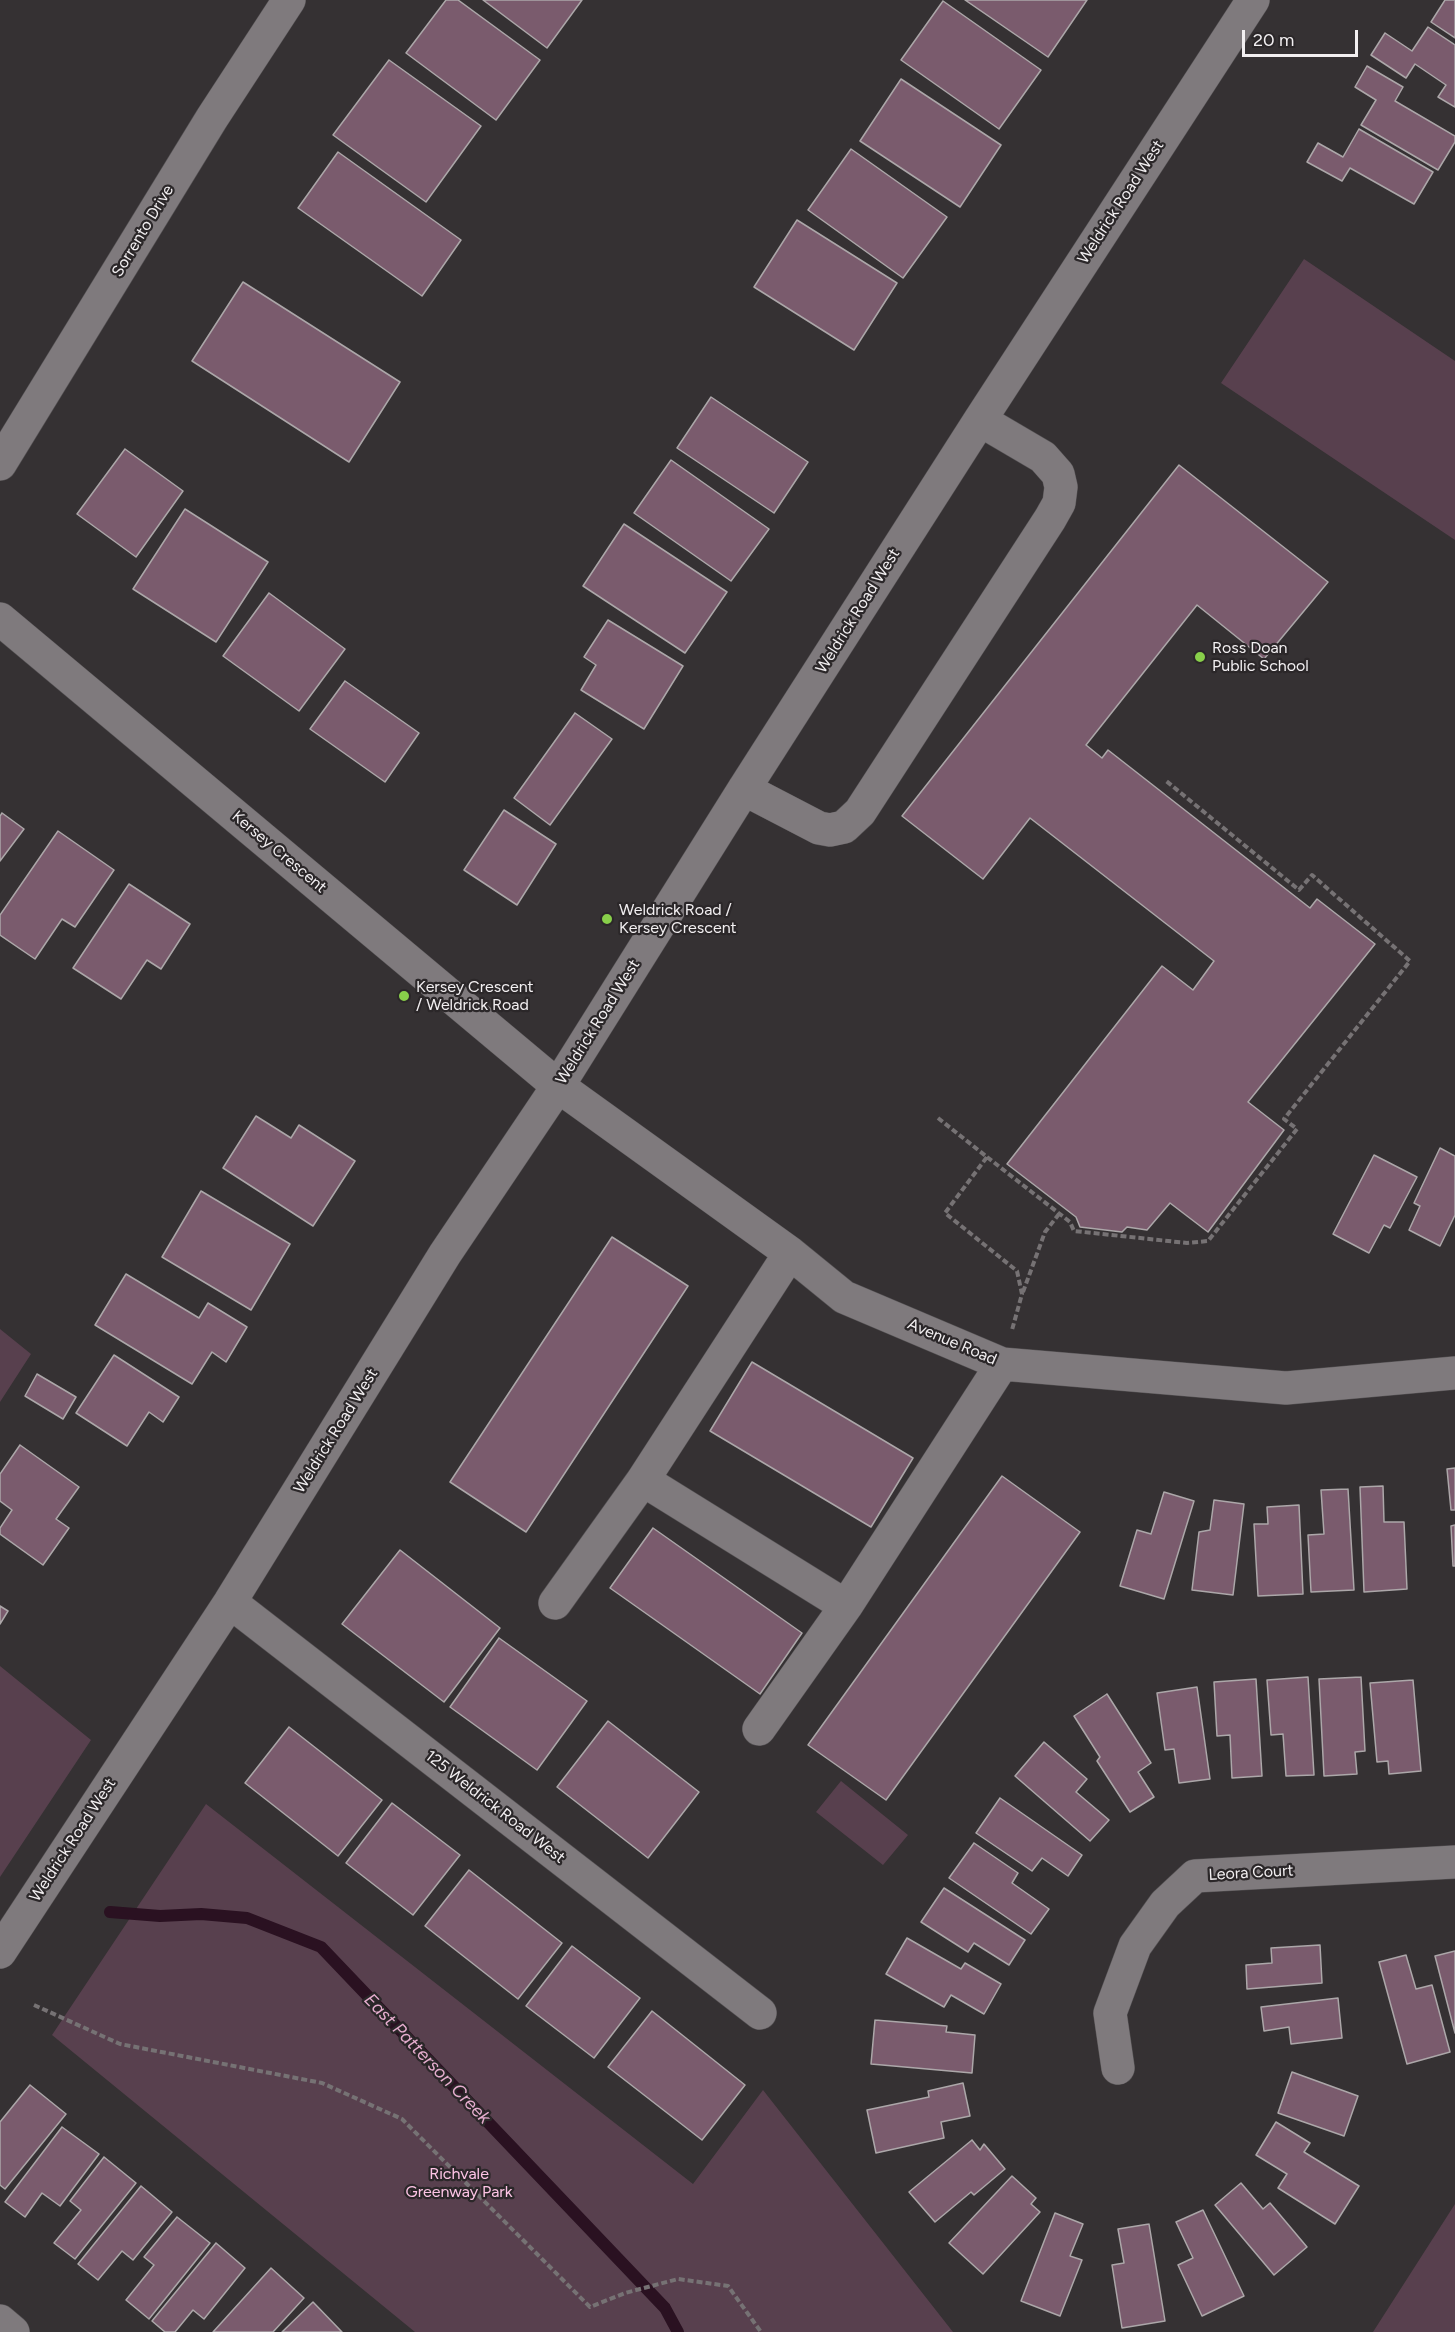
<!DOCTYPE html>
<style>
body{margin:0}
#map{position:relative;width:1455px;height:2332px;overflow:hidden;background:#353133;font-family:Figtree,sans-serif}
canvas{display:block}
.scale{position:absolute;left:1242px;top:30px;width:116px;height:27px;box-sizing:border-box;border:3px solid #f2eff1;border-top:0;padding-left:8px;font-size:18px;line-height:21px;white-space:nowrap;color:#f2eff1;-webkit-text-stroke:4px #2b2729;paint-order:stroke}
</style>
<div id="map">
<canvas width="1455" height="2332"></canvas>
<div class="scale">20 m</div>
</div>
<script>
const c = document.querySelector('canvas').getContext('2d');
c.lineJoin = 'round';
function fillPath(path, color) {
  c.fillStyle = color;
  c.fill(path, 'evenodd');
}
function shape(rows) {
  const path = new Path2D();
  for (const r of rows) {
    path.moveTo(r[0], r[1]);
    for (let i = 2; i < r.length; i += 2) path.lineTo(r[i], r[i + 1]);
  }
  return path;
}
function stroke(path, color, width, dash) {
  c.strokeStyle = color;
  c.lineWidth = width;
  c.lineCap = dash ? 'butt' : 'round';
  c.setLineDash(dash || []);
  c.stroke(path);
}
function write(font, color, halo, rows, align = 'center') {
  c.font = font + ' Figtree,sans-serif';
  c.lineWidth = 4.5;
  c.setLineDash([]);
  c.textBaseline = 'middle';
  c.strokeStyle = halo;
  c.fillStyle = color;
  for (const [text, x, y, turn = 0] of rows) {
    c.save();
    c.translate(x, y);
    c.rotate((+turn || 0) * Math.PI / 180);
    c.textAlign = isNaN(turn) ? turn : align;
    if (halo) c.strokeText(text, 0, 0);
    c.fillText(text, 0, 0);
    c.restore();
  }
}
fillPath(shape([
 [1304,259,1455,361,1455,540,1221,383],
 [0,1329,31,1354,0,1402],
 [0,1666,91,1740,0,1877],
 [841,1781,908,1835,883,1865,816,1812],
 [206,1804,693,2184,763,2090,953,2332,415,2332,52,2035],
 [1455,2204,1455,2332,1373,2332]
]), '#58404e');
stroke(shape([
 [110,1912,160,1916,201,1914,247,1918,321,1947,665,2308,678,2332]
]), '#2a1121', 12);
const building = shape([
 [446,0,458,0,540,60,496,120,406,53,446,0],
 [483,0,582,0,547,48,483,0],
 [965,0,1087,0,1048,57,965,0],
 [1445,0,1455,0,1455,38,1431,22,1445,0],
 [943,1,1041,70,999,129,901,60,943,1],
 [1428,27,1455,45,1455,107,1438,97,1446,85,1415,64,1406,78,1371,55,1385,33,1412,51,1428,27],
 [389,60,481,126,426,202,333,135,389,60],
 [1367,66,1403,87,1395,101,1455,136,1455,142,1438,170,1361,125,1376,100,1355,87,1367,66],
 [901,79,1001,145,960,207,860,141,901,79],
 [1359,129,1433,172,1414,204,1350,168,1342,181,1307,162,1318,143,1343,157,1359,129],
 [851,149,947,217,903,278,808,210,851,149],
 [338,152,461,240,422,296,298,208,338,152],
 [797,220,897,283,854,350,754,287,797,220],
 [243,282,400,382,349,462,192,361,243,282],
 [711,397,808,462,774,513,677,448,711,397],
 [125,449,183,491,136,557,77,514,125,449],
 [671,460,769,529,731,581,634,513,671,460],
 [1179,465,1328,582,1264,659,1197,605,1086,745,1102,758,1108,750,1310,908,1317,899,1375,944,1248,1102,1284,1130,1208,1232,1170,1203,1147,1230,1127,1227,1122,1232,1080,1227,1076,1217,1007,1164,1162,966,1193,990,1214,961,1030,818,983,879,902,816,1179,465],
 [185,509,268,562,216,642,133,589,185,509],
 [624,524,727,592,685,653,583,586,624,524],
 [269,593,345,649,299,711,223,656,269,593],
 [608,620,683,666,644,729,581,690,596,665,584,657,608,620],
 [345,681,419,733,385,782,310,729,345,681],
 [575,713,612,739,550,825,514,798,575,713],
 [504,810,556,844,517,905,464,870,504,810],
 [2,813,24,829,0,861,0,816,2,813],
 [58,831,114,870,75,927,62,919,35,959,0,935,0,915,58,831],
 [129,884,190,924,161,969,147,960,121,999,73,968,129,884],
 [256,1116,291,1138,299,1125,355,1161,313,1226,223,1168,256,1116],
 [1440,1148,1455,1156,1455,1215,1440,1246,1409,1230,1420,1206,1414,1203,1440,1148],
 [1374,1155,1417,1177,1390,1228,1384,1225,1369,1253,1333,1234,1374,1155],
 [201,1191,290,1244,251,1310,162,1257,201,1191],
 [612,1237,688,1286,526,1532,450,1482,612,1237],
 [126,1274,199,1318,208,1303,247,1327,226,1362,212,1352,192,1384,95,1325,126,1274],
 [114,1355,179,1397,163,1422,149,1412,127,1446,76,1413,114,1355],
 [752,1362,913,1458,871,1527,710,1431,752,1362],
 [37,1374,76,1397,63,1419,25,1396,37,1374],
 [20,1445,79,1487,56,1519,69,1528,43,1565,0,1534,0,1528,12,1510,0,1501,0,1474,20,1445],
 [1455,1468,1455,1510,1451,1510,1447,1469,1455,1468],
 [1002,1476,1080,1532,886,1800,808,1745,1002,1476],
 [1383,1486,1384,1522,1404,1522,1407,1589,1364,1592,1360,1487,1383,1486],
 [1348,1489,1354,1590,1311,1592,1308,1535,1324,1534,1321,1490,1348,1489],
 [1164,1492,1194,1501,1164,1599,1120,1586,1137,1530,1151,1534,1164,1492],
 [1214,1500,1244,1504,1233,1595,1192,1590,1199,1532,1210,1530,1214,1500],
 [1299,1505,1303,1594,1258,1596,1254,1524,1268,1524,1267,1507,1299,1505],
 [1455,1525,1455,1566,1453,1566,1451,1526,1455,1525],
 [653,1528,802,1633,760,1694,610,1588,653,1528],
 [400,1550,500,1628,444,1702,342,1624,400,1550],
 [0,1606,8,1611,0,1624,0,1606],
 [499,1638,587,1701,537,1770,450,1707,499,1638],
 [1308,1677,1314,1775,1286,1776,1283,1734,1271,1735,1267,1680,1308,1677],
 [1361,1677,1365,1751,1355,1752,1357,1774,1324,1776,1319,1679,1361,1677],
 [1256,1679,1262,1776,1232,1778,1230,1735,1217,1736,1214,1682,1256,1679],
 [1413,1680,1421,1771,1389,1774,1388,1761,1377,1762,1370,1683,1413,1680],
 [1197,1687,1210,1779,1179,1783,1174,1749,1165,1750,1157,1693,1197,1687],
 [1107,1694,1151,1763,1138,1772,1154,1797,1130,1812,1097,1761,1100,1757,1074,1716,1107,1694],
 [608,1721,699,1792,648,1858,557,1787,608,1721],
 [289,1727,382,1800,338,1856,245,1783,289,1727],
 [1044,1742,1087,1779,1076,1792,1109,1820,1090,1841,1015,1776,1044,1742],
 [1000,1798,1082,1855,1068,1876,1042,1858,1032,1871,976,1833,1000,1798],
 [392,1803,460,1855,413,1915,346,1863,392,1803],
 [974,1843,1018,1873,1012,1883,1049,1909,1031,1934,949,1878,974,1843],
 [469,1870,562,1943,518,1999,425,1926,469,1870],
 [944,1888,1025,1940,1009,1965,974,1943,968,1952,921,1922,944,1888],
 [907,1938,961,1969,965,1963,1001,1984,984,2014,951,1995,944,2007,886,1974,907,1938],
 [1320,1945,1322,1983,1247,1989,1246,1965,1272,1963,1271,1948,1320,1945],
 [572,1946,640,1998,594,2058,526,2006,572,1946],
 [1455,1951,1455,2033,1435,1956,1455,1951],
 [1406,1955,1416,1989,1432,1985,1450,2052,1407,2064,1379,1962,1406,1955],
 [1338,1998,1342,2038,1291,2044,1289,2027,1264,2031,1261,2007,1338,1998],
 [652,2011,745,2085,702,2140,608,2067,652,2011],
 [875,2020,947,2026,946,2032,975,2035,972,2073,871,2064,875,2020],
 [1292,2072,1358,2096,1344,2136,1278,2113,1292,2072],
 [963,2083,970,2116,941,2122,944,2138,876,2153,867,2110,929,2097,928,2091,963,2083],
 [30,2085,66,2114,5,2189,0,2185,0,2122,30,2085],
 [1276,2122,1310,2143,1304,2152,1359,2186,1335,2224,1278,2188,1287,2174,1256,2155,1276,2122],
 [62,2127,99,2154,60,2206,42,2193,25,2217,5,2202,62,2127],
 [972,2140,980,2150,984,2144,1005,2169,974,2195,971,2192,935,2222,909,2192,972,2140],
 [104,2157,136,2183,75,2259,54,2243,81,2210,70,2201,104,2157],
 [1012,2176,1036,2198,1031,2204,1040,2212,983,2274,949,2243,1012,2176],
 [1241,2183,1263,2209,1270,2203,1307,2247,1274,2275,1215,2205,1241,2183],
 [141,2186,172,2212,133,2260,122,2251,98,2280,78,2264,141,2186],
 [1203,2210,1244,2296,1202,2316,1178,2265,1193,2258,1176,2222,1203,2210],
 [1055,2213,1083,2224,1070,2256,1082,2260,1060,2316,1021,2301,1055,2213],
 [177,2217,210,2243,149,2319,126,2300,154,2265,144,2257,177,2217],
 [1149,2224,1165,2321,1122,2328,1112,2265,1124,2263,1118,2229,1149,2224],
 [216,2243,245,2268,204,2319,193,2310,175,2332,165,2332,152,2321,216,2243],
 [271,2268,304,2298,273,2332,213,2332,271,2268],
 [313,2302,342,2332,282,2332,313,2302]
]);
fillPath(building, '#7a5b6d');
stroke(building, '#aca7a9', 1.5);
const minor = shape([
 [0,464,212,118,289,0],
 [0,619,558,1086,790,1253,844,1297,1002,1364,1286,1388,1455,1373],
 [744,789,819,828,830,830,844,827,860,812,1050,519,1059,503,1061,487,1058,474,1043,457,980,420],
 [643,1480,846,1606],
 [230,1602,760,2013],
 [555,1603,643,1480,790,1253],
 [759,1729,846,1606,1002,1364],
 [0,1952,230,1602,445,1254,558,1086,744,789,980,420,1253,0],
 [1118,2068,1110,2013,1135,1946,1165,1904,1195,1876,1455,1862],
 [0,2321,13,2332]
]);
stroke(minor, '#545153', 34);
stroke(shape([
 [938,1118,987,1157,945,1213,1017,1271,1022,1294,1012,1330],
 [987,1157,1070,1222,1074,1231,1187,1243,1208,1241,1297,1129,1284,1119,1410,961,1312,875,1299,890,1165,780],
 [1023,1292,1045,1232,1059,1214],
 [34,2005,120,2044,322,2083,402,2119,590,2307,625,2293,678,2279,728,2286,761,2332]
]), '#767274', 4, [6, 3]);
stroke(minor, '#7f7a7d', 33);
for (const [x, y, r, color] of [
 [1200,657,6,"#88cf4a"],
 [607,919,6,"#88cf4a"],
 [404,996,6,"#88cf4a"]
]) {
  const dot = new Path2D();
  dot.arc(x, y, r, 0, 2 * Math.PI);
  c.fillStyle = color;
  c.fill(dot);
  stroke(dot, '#2b2729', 2);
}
write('16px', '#f2eff1', '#2b2729', [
 ["Weldrick Road West",1121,202,-57],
 ["Sorrento Drive",143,231,-59],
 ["Weldrick Road West",858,611,-58],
 ["Kersey Crescent",279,852,40],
 ["Weldrick Road West",598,1022,-58],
 ["Avenue Road",952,1342,23],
 ["Weldrick Road West",336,1431,-58],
 ["125 Weldrick Road West",495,1807,38],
 ["Weldrick Road West",73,1840,-57],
 ["Leora Court",1251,1873,-3]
]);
write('16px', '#f2eff1', '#2b2729', [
 ["Ross Doan",1212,648],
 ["Public School",1212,666],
 ["Weldrick Road /",619,910],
 ["Kersey Crescent",619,928],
 ["Kersey Crescent",416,987],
 ["/ Weldrick Road",416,1005]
], 'left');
write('16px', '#fdc4e5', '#2b2729', [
 ["Richvale",459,2174],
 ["Greenway Park",459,2192]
]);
write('italic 18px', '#e5adce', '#2b2729', [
 ["East Patterson Creek",427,2059,46]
]);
</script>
